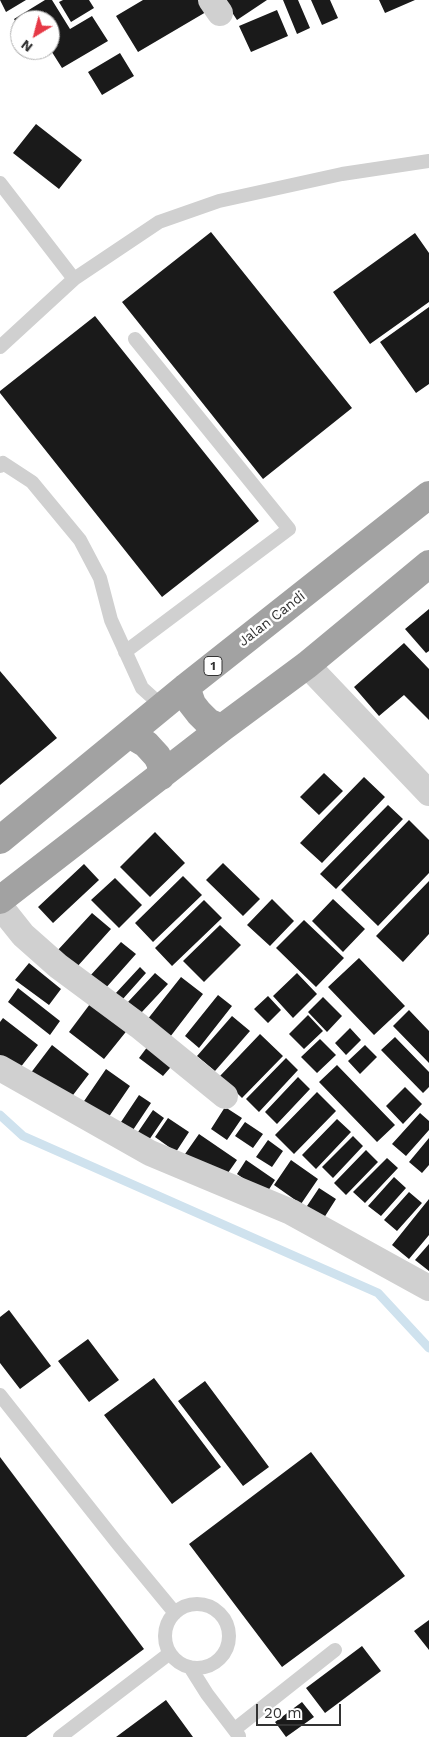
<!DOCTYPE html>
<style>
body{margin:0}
#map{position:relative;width:429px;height:1737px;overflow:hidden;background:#fff;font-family:"Work Sans",sans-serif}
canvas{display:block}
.north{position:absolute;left:10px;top:10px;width:50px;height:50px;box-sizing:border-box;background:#fff;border:1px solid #adadad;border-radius:50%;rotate:217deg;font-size:14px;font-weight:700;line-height:20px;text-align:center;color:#333}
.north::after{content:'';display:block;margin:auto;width:18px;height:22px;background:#e63946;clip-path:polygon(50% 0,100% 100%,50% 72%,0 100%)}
.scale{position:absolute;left:256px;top:1704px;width:85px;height:22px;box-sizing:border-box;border:2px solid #333;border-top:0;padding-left:6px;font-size:15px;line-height:18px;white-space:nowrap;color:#333;-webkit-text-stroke:4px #fff;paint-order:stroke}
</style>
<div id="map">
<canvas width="429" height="1737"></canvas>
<div class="north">N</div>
<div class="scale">20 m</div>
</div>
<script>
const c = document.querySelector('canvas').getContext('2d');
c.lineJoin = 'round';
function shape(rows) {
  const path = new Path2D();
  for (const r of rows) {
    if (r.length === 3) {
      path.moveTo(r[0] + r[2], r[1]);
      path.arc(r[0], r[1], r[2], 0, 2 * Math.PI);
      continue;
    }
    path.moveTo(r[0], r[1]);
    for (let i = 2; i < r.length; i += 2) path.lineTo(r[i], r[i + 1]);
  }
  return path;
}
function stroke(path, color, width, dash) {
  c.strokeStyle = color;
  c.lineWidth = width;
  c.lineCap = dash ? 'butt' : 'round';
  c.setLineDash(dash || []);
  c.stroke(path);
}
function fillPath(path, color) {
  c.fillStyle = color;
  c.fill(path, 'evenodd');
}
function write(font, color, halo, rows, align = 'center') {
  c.font = font + ' "Work Sans",sans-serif';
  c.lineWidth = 5;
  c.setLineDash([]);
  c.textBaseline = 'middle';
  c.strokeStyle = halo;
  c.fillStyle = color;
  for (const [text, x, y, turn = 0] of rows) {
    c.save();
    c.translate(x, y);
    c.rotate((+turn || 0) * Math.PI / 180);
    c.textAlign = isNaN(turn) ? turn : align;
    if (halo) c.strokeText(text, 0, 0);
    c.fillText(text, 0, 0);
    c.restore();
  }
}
stroke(shape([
 [0,1115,23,1136,378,1293,429,1348]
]), '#cfe2ee', 9);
fillPath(shape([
 [0,0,26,0,6,12],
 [45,0,52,0,70,29,92,16,108,41,62,68,50,49,50,20,20,20,20,29,14,19],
 [63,0,89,0,94,8,71,22,59,2],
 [143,0,198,0,206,12,138,52,116,16],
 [224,0,267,0,237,20],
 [283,0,298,0,310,28,297,34],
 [311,0,330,0,338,18,322,25],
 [379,0,415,0,385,13],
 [277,10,288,36,251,52,239,26],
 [120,53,134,76,102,95,88,72],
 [36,124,82,160,59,189,13,153],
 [211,232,352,408,263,479,122,302],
 [415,233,429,253,429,302,370,344,333,292],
 [429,307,429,384,416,393,380,342],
 [95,316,259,521,162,597,0,393,0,391],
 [429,609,429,651,426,653,405,629],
 [404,643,429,669,429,720,404,695,379,716,354,687],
 [0,671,57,738,0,785],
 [324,773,343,791,319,815,300,797],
 [364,777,385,797,322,863,300,843],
 [388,805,403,819,336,889,320,874],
 [409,820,429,840,429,873,378,926,341,890],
 [155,832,185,863,150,897,120,867],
 [223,863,260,899,243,916,206,880],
 [84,864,99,880,53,923,38,907],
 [183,876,202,895,153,942,135,923],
 [115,878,142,905,119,928,91,900],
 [429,881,429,934,403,962,376,936],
 [272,899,294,921,270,946,247,925],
 [333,899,365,929,343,952,312,921],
 [204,900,222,918,172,966,155,948],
 [92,913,111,929,76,968,57,951],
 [304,920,344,958,316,987,276,948],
 [220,925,241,945,204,982,183,961],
 [121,942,136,954,104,990,89,977],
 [359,958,405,1006,374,1035,328,987],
 [29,963,61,989,49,1005,15,980],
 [140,967,146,973,122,1000,115,994],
 [155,973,168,984,141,1013,128,1002],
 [297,973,317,994,293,1018,273,996],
 [181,977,203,994,170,1037,147,1020],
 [18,988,60,1021,50,1035,8,1002],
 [218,995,232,1006,199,1048,185,1036],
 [268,996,281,1010,268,1023,254,1009],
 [323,997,342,1016,327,1032,308,1012],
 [93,1000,129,1028,104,1059,69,1032],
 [409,1010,429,1031,429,1063,393,1026],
 [308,1015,323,1031,304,1049,289,1034],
 [232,1016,250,1031,215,1071,197,1056],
 [3,1018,38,1045,16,1073,0,1060,0,1022],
 [350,1028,361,1040,346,1055,335,1043],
 [260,1034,283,1056,242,1098,220,1076],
 [395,1037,429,1072,429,1087,423,1093,381,1050],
 [320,1039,336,1055,317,1073,301,1057],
 [151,1042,176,1061,163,1076,139,1058],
 [52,1045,89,1074,67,1103,30,1074],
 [365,1045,377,1057,360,1074,348,1061],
 [286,1058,298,1070,259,1112,246,1099],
 [337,1065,395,1125,377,1142,319,1082],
 [106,1069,130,1086,104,1124,80,1107],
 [298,1077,310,1089,277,1124,265,1112],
 [405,1087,422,1104,403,1124,386,1106],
 [317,1092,336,1111,294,1154,275,1135],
 [139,1095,151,1103,133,1130,121,1122],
 [225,1107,242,1118,227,1140,211,1129],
 [153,1110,164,1118,149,1140,138,1132],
 [420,1113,429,1121,429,1130,406,1156,392,1144],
 [168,1118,189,1132,176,1152,155,1137],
 [337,1119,351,1132,316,1169,302,1155],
 [245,1122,263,1134,253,1148,235,1136],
 [199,1134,237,1160,223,1180,185,1154],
 [353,1136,363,1146,333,1178,322,1167],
 [429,1138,429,1165,422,1173,409,1162],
 [268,1140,283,1151,272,1167,256,1157],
 [366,1150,378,1162,346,1195,334,1183],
 [387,1158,398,1168,365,1203,353,1192],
 [246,1160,275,1180,266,1194,237,1174],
 [291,1160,318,1179,301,1204,274,1185],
 [394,1177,406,1188,381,1216,368,1206],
 [319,1188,336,1199,322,1221,305,1209],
 [409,1192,422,1203,397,1231,384,1220],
 [429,1199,429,1235,409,1259,392,1245],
 [429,1244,429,1271,415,1260],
 [9,1310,51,1366,20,1389,0,1363,0,1317],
 [88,1339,119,1380,89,1402,58,1361],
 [154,1378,221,1467,172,1504,104,1415],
 [205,1381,269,1467,243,1486,178,1401],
 [311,1452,405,1576,282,1667,189,1544],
 [0,1457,144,1649,26,1737,0,1737],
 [429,1620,429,1650,414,1631],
 [362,1646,381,1671,325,1713,306,1688],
 [166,1700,193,1737,116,1737],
 [302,1702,314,1717,286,1737,275,1722]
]), '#1a1a1a');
stroke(shape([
 [0,183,74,279,0,347],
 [74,279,159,222,219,201,342,174,429,161],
 [0,466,3,463,32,482,80,540,100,578,111,620,142,688,162,706],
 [125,652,289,529,135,339],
 [0,1395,118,1544,175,1613],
 [197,1636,32],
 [190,1667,207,1694,239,1736],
 [235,1729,335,1650],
 [60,1737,170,1653]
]), '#d0d0d0', 14);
stroke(shape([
 [211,0,220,13],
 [307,665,429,793],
 [0,906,23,935,58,966,139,1026,225,1096],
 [0,1068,150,1153,291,1212,429,1288]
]), '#d0d0d0', 26);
stroke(shape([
 [186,687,192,704,199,713,208,722,222,728],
 [129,734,146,744,157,756,161,764,161,776],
 [0,840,186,687,429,495],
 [0,900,222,728,307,665,429,564]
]), '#a2a2a2', 28);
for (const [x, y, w] of [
 [213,666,18]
]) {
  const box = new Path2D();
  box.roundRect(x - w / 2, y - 9.5, w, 19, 4);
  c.fillStyle = '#fff';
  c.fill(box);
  stroke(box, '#333', 1);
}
write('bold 12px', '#333', null, [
 ["1",213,666]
]);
write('14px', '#333', '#fff', [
 ["Jalan Candi",272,619,-38]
]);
</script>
